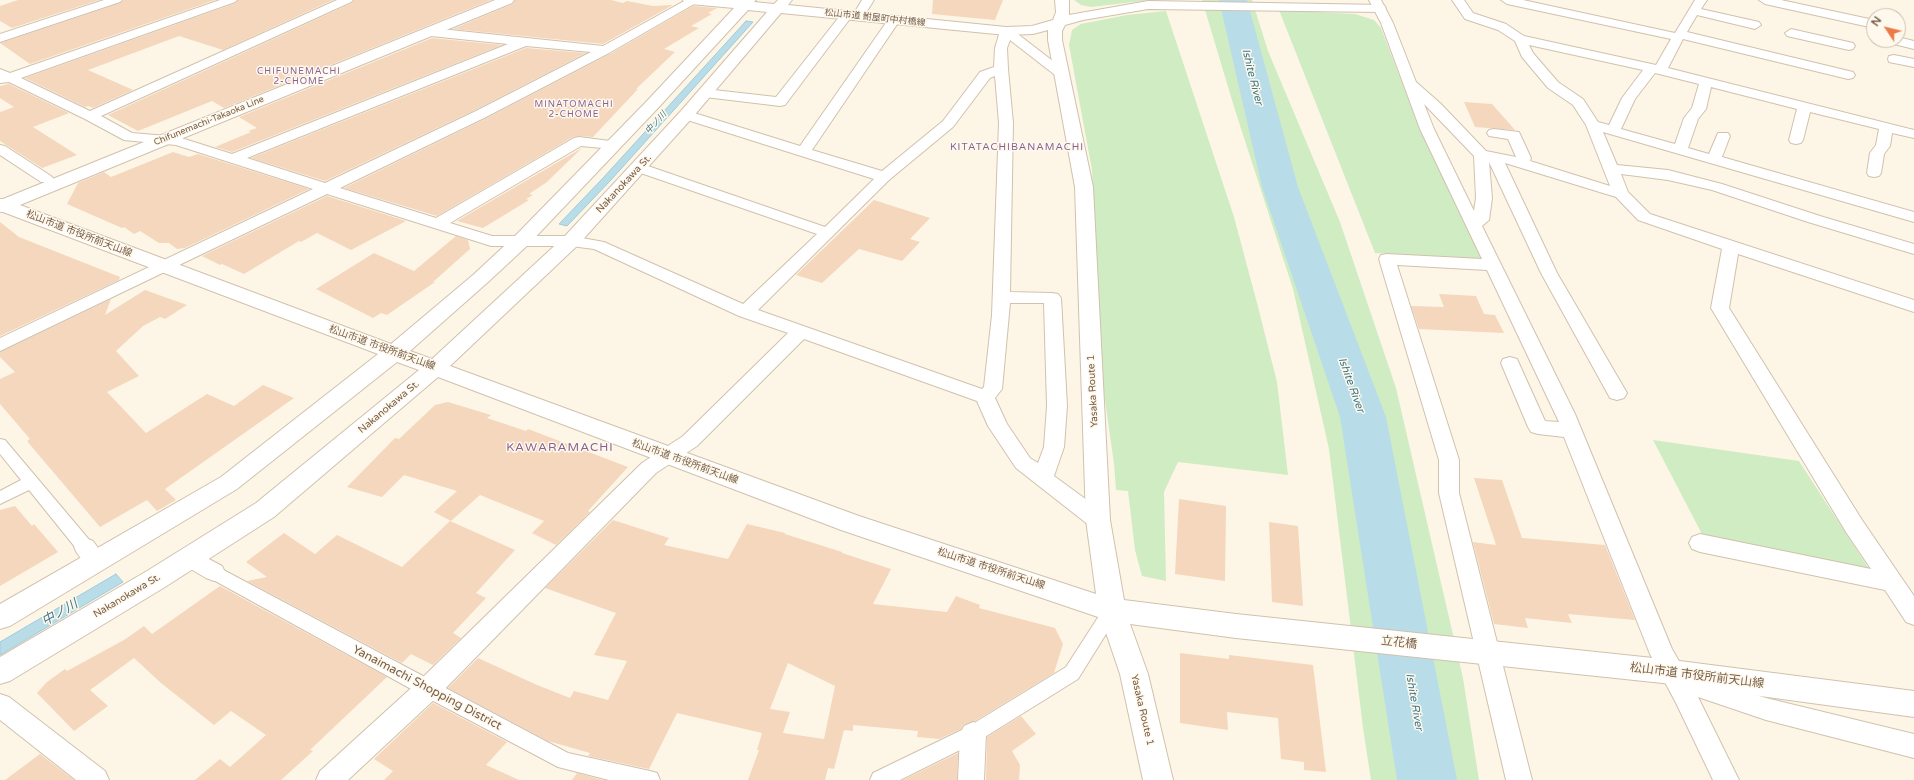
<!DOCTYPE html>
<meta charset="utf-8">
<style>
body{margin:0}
#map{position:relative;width:1914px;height:780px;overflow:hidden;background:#fdf6e6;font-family:"Varela Round",sans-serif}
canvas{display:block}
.north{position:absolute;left:1866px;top:8px;width:40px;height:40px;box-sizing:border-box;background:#fff9ed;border:1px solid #c9bbab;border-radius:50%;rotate:305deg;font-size:11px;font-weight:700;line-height:16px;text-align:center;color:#775e49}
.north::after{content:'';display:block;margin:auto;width:14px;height:18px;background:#eb7b47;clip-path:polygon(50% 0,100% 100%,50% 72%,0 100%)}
</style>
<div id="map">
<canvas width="1914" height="780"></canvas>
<div class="north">N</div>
</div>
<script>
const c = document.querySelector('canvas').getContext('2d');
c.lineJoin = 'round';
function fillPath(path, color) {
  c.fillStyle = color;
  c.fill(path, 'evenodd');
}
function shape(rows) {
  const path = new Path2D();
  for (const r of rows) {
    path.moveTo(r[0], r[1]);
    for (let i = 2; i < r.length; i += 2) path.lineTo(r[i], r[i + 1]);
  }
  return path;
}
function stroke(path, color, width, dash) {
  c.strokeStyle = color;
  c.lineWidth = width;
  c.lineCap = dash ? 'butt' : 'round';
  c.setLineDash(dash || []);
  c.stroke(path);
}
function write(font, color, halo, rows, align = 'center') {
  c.font = font + ' "Varela Round","Noto Sans JP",sans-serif';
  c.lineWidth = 3;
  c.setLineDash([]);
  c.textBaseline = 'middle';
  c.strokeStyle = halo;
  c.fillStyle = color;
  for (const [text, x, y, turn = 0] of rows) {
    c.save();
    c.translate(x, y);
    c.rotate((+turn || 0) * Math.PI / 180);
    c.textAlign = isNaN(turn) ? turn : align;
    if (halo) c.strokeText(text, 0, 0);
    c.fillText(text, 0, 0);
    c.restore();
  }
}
fillPath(shape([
 [1074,0,1151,0,1091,7,1081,5],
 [1202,0,1252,0,1268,51,1340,222,1396,388,1463,678,1479,780,1371,780,1363,728,1329,449,1293,289,1235,110],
 [1279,10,1355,14,1374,20,1381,28,1414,114,1483,260,1375,253],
 [1166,11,1234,217,1257,303,1277,382,1288,475,1178,462,1164,492,1166,581,1142,576,1135,550,1128,491,1116,490,1114,464,1099,358,1092,170,1069,45,1072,30,1081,24,1127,15],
 [1653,440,1799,461,1871,572,1704,538]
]), '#d0ecc3');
const water = shape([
 [746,21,753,22,611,180,567,226,559,224,603,178,746,21],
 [116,574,123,582,0,655,0,642,116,574]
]);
fillPath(water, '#b9dde8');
stroke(water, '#9fcbda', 1);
fillPath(shape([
 [1219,0,1247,0,1298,187,1386,417,1457,780,1397,780,1340,417,1262,187,1219,0]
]), '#b9dde8');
fillPath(shape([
 [18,0,99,0,12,28,0,21,0,6],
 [124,0,215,0,30,64,0,43,120,3],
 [238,0,333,0,223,50,179,36,88,70,133,90,93,108,88,106,85,107,25,78,236,3],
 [354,0,491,0,224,108,212,101,138,131,108,115,352,3],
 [515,0,611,0,623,3,627,1,653,6,673,5,603,44,453,29,513,4],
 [933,0,1003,0,995,20,932,14],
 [693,6,717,8,708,13,712,14,691,26,699,28,664,49,675,52,636,89,638,89,593,137,579,136,573,137,437,216,344,188,487,118,610,54],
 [432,38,502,45,232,152,215,147,251,132,248,131,257,128,239,117],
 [526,48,586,53,475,110,325,181,251,158],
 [9,84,69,113,33,127,77,155,42,168,0,141,0,112,14,107,0,98,0,86],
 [1464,102,1492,104,1515,130,1475,127],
 [582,148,547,182,529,194,533,195,526,199,529,200,483,228,457,221],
 [173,152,189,157,198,154,309,189,185,248,177,249,169,243,159,243,140,231,134,234,124,227,122,228,67,204,78,183,104,172,111,177],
 [327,196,406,221,351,250,317,233,301,242,299,241,244,274,222,264,220,265,202,256],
 [874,200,930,218,910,239,920,242,902,261,859,249,822,283,796,275],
 [0,222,19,237,120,277,119,280,0,336],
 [456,236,468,240,470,249,433,282,435,282,387,315,381,313,373,318,316,289,374,253,414,271],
 [145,290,187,305,165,319,160,317,143,326,116,351,139,376,107,392,146,433,207,394,234,406,263,385,294,398,165,489,176,500,157,511,147,500,100,527,37,453,27,441,30,439,0,404,0,379,15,372,0,357,0,352,111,299,105,315],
 [1439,294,1476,296,1484,314,1495,315,1504,333,1419,329,1411,306,1444,307],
 [448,402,491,415,487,418,526,431,528,429,628,467,588,511,590,512,556,545,532,533,544,521,480,495,451,521,434,512,457,491,404,475,382,497,347,487,395,438,399,439,435,405],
 [1474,478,1502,480,1522,538,1605,545,1635,620,1568,614,1572,623,1525,618,1528,628,1494,624,1473,542,1496,545],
 [1179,499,1226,506,1225,581,1175,574],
 [15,506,32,526,34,524,58,552,0,586,0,510],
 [613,520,669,538,664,545,728,559,747,524,785,533,785,534,842,552,842,553,891,569,873,604,947,612,956,596,980,605,979,608,1055,628,1063,644,1054,673,975,721,963,725,961,729,939,739,917,737,918,731,853,725,853,731,844,730,834,769,828,768,825,780,748,780,759,750,757,750,762,733,677,713,649,769,588,756,590,753,548,741,448,688,478,658,537,685,570,698,574,691,608,700,627,661,594,655,616,613,545,588],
 [788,663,835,686,824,739,783,733,790,712,770,709],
 [450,521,515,550,476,593,486,598,453,633,461,638,433,665,411,654,402,663,247,581,267,577,246,562,284,533,315,554,337,535,402,567],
 [1269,522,1298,526,1303,606,1272,602],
 [220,586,387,677,310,750,313,751,281,780,195,780,220,759,230,767,266,735,231,711,214,725,161,683,134,658,90,690,108,706,74,731,37,693,47,682,65,669,67,671,124,640,144,626,152,634],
 [1180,653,1229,659,1229,655,1313,665,1326,772,1304,770,1304,762,1281,759,1278,718,1227,712,1228,730,1180,723],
 [433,703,507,742,486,765,519,780,384,780,393,771,374,759],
 [1021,716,1036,734,1012,751,1020,765,1019,780,986,780,987,737],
 [958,753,957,780,903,780],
 [40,754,74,780,5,780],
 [577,773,603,780,572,780]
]), '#f4d7bc');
const pedestrian = shape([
 [0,439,5,440,91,542,93,547,91,552,85,553,79,552,29,490,0,504,0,491,21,480,0,454,0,439],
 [214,565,568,753,650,771,657,773,660,780,609,780,558,767,422,695,208,577,206,572,208,567,214,565],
 [1112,603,1118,605,1121,610,1078,679,980,740,900,780,870,780,873,773,966,728,1066,667,1106,605,1112,603]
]);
const minor = shape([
 [104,0,122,0,120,2,0,42,0,34,104,0],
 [220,0,237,0,235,2,21,78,90,111,337,0,353,0,351,2,101,116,132,133,178,137,232,154,508,44,431,36,427,35,425,32,427,29,431,28,603,46,686,0,701,0,609,53,486,117,340,188,436,218,574,138,579,137,618,142,620,145,618,148,613,149,581,146,450,223,492,236,571,236,604,242,743,304,817,234,635,171,633,168,635,165,645,165,825,227,874,179,681,118,679,115,681,112,691,112,800,146,890,17,898,17,900,20,812,150,882,171,943,121,980,72,994,67,995,48,1000,31,1002,28,1010,28,1067,72,1065,75,1055,75,1010,40,1007,48,1008,69,1013,123,1010,292,1052,293,1058,294,1061,298,1067,406,1064,447,1054,476,1106,514,1109,520,1106,526,1098,528,1090,526,1016,468,988,426,977,401,804,339,697,446,656,473,437,697,348,780,316,780,320,771,419,681,642,463,683,436,788,333,739,316,594,249,571,246,491,246,327,194,0,351,0,338,313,189,176,145,124,140,85,119,9,82,0,83,0,69,10,73,220,0],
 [526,46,591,52,476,111,325,183,247,158,526,46],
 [995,76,999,123,992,315,984,387,982,389,758,310,889,180,953,127,990,78,995,76],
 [1010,303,1044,303,1047,406,1044,447,1038,463,1030,458,1007,424,995,398,1002,389,1010,303],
 [862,0,874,0,862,19,858,20,852,16,785,105,780,106,705,97,700,96,698,93,700,90,705,89,776,97,843,12,847,11,853,15,862,0],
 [1369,0,1381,0,1393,23,1416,82,1440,103,1486,151,1516,157,1508,139,1489,136,1487,133,1489,130,1494,129,1519,132,1531,158,1530,161,1610,186,1586,125,1573,105,1548,88,1522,57,1515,41,1498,30,1465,19,1452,0,1464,0,1473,13,1506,24,1524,36,1656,65,1671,39,1507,4,1501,0,1523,0,1675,33,1695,0,1707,0,1701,9,1759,22,1761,25,1755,29,1697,15,1687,32,1853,72,1855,75,1853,78,1848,79,1683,39,1668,68,1914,130,1914,138,1892,133,1890,146,1884,154,1881,173,1879,176,1874,177,1869,176,1867,173,1870,153,1876,145,1879,129,1810,112,1803,140,1801,143,1796,144,1791,143,1789,140,1797,109,1711,87,1706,109,1698,119,1688,148,1709,154,1718,133,1728,133,1730,136,1722,157,1914,212,1914,222,1603,132,1617,165,1668,170,1722,184,1820,216,1914,244,1914,254,1808,222,1712,190,1668,180,1621,174,1628,192,1650,214,1914,300,1914,312,1738,254,1729,308,1862,520,1914,596,1914,625,1906,622,1885,590,1700,552,1692,549,1689,543,1692,537,1700,534,1871,569,1846,532,1711,308,1722,249,1638,220,1616,197,1505,163,1557,273,1627,393,1624,398,1617,400,1610,398,1541,273,1489,162,1492,198,1489,220,1482,226,1575,414,1672,649,1683,668,1693,670,1721,684,1766,698,1914,734,1914,758,1766,720,1698,697,1739,780,1713,780,1676,703,1650,654,1564,437,1538,434,1531,432,1528,427,1501,363,1503,359,1510,357,1517,359,1545,421,1559,422,1487,270,1397,265,1459,460,1459,493,1532,780,1506,780,1439,493,1439,460,1379,259,1381,255,1387,254,1482,259,1420,129,1381,23,1369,0],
 [1529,45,1643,70,1622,98,1609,125,1598,122,1583,99,1558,82,1533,53,1529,45],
 [1655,73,1699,84,1692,108,1684,118,1675,144,1621,129,1635,99,1655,73],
 [1424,104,1474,156,1476,198,1474,211,1434,129,1424,104],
 [1759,0,1781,0,1874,20,1874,28,1765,4,1759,0],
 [1791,29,1853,43,1855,46,1853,49,1849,50,1787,36,1785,33,1791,29],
 [1898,37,1914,41,1914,49,1890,43,1888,40,1898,40,1898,37],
 [1894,55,1914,59,1914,67,1889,62,1888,59,1889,56,1894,55],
 [0,145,5,146,51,176,54,179,51,182,41,182,0,155,0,145],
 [85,538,93,541,104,556,107,562,104,568,96,571,88,568,77,553,74,547,77,541,85,538],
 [190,549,222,566,225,572,222,578,214,581,206,578,182,564,179,558,182,552,190,549],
 [0,694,9,697,105,771,109,780,76,780,0,720,0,694],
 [973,722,982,726,986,734,984,780,958,780,960,734,964,726,973,722]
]);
const tertiary = shape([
 [495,0,514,0,512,3,20,205,391,344,473,275,515,236,646,102,734,8,690,4,685,3,683,0,756,0,754,2,774,4,778,0,792,0,788,5,1006,27,1032,26,1053,20,1056,12,1055,0,1069,0,1069,15,1148,1,1384,5,1386,8,1384,11,1379,12,1148,9,1083,20,1065,25,1062,31,1062,40,1093,187,1110,520,1124,600,1236,614,1672,660,1914,691,1914,717,1672,684,1236,638,1130,624,1148,674,1173,780,1143,780,1120,674,1101,618,841,530,438,377,274,517,165,587,10,681,0,684,0,657,147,571,256,503,419,370,397,362,237,489,10,626,0,629,0,604,221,477,378,354,3,212,0,212,0,199,3,199,495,0],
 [748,10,767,12,680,112,564,237,432,359,410,351,487,283,529,244,658,108,748,10],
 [781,13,1006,35,1033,34,1048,30,1048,40,1075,187,1086,520,1096,594,859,516,450,366,578,245,692,118,781,13]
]);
stroke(pedestrian, '#d1c1ad', 2);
stroke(minor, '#d1c1ad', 2);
stroke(tertiary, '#d1c1ad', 2);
fillPath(pedestrian, '#fff');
fillPath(minor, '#fff');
fillPath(tertiary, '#fff');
write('9px', '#775e49', '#fff9ed', [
 ["松山市道 鮒屋町中村橋線",875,18,6],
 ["Chifunemachi-Takaoka Line",209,121,-22]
]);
c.letterSpacing = '1px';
write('9px', '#886194', '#fff9ed', [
 ["CHIFUNEMACHI",299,72],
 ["2-CHOME",299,82],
 ["MINATOMACHI",574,105],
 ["2-CHOME",574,115]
]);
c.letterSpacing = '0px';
write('italic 9px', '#41798b', '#fff9ed', [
 ["中ノ川",656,123,-48]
]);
c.letterSpacing = '1px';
write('10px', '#886194', '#fff9ed', [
 ["KITATACHIBANAMACHI",1017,147]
]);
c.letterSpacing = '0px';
write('10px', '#775e49', '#fff9ed', [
 ["Nakanokawa St.",624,184,-47],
 ["松山市道 市役所前天山線",79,234,21],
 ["松山市道 市役所前天山線",382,348,20],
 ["Yasaka Route 1",1093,391,-93],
 ["Nakanokawa St.",389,407,-40],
 ["松山市道 市役所前天山線",685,462,20],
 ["松山市道 市役所前天山線",991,569,18],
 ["Nakanokawa St.",127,596,-31],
 ["Yasaka Route 1",1142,710,77]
]);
write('italic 11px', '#41798b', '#fff9ed', [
 ["Ishite River",1252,77,76],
 ["Ishite River",1351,385,70],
 ["Ishite River",1414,702,80]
]);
c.letterSpacing = '1px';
write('12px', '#886194', '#fff9ed', [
 ["KAWARAMACHI",560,448]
]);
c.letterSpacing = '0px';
write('12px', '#775e49', '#fff9ed', [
 ["立花橋",1399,643,6],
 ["松山市道 市役所前天山線",1697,676,7],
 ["Yanaimachi Shopping District",427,688,28]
]);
write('italic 13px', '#41798b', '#fff9ed', [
 ["中ノ川",60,613,-30]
]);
</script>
